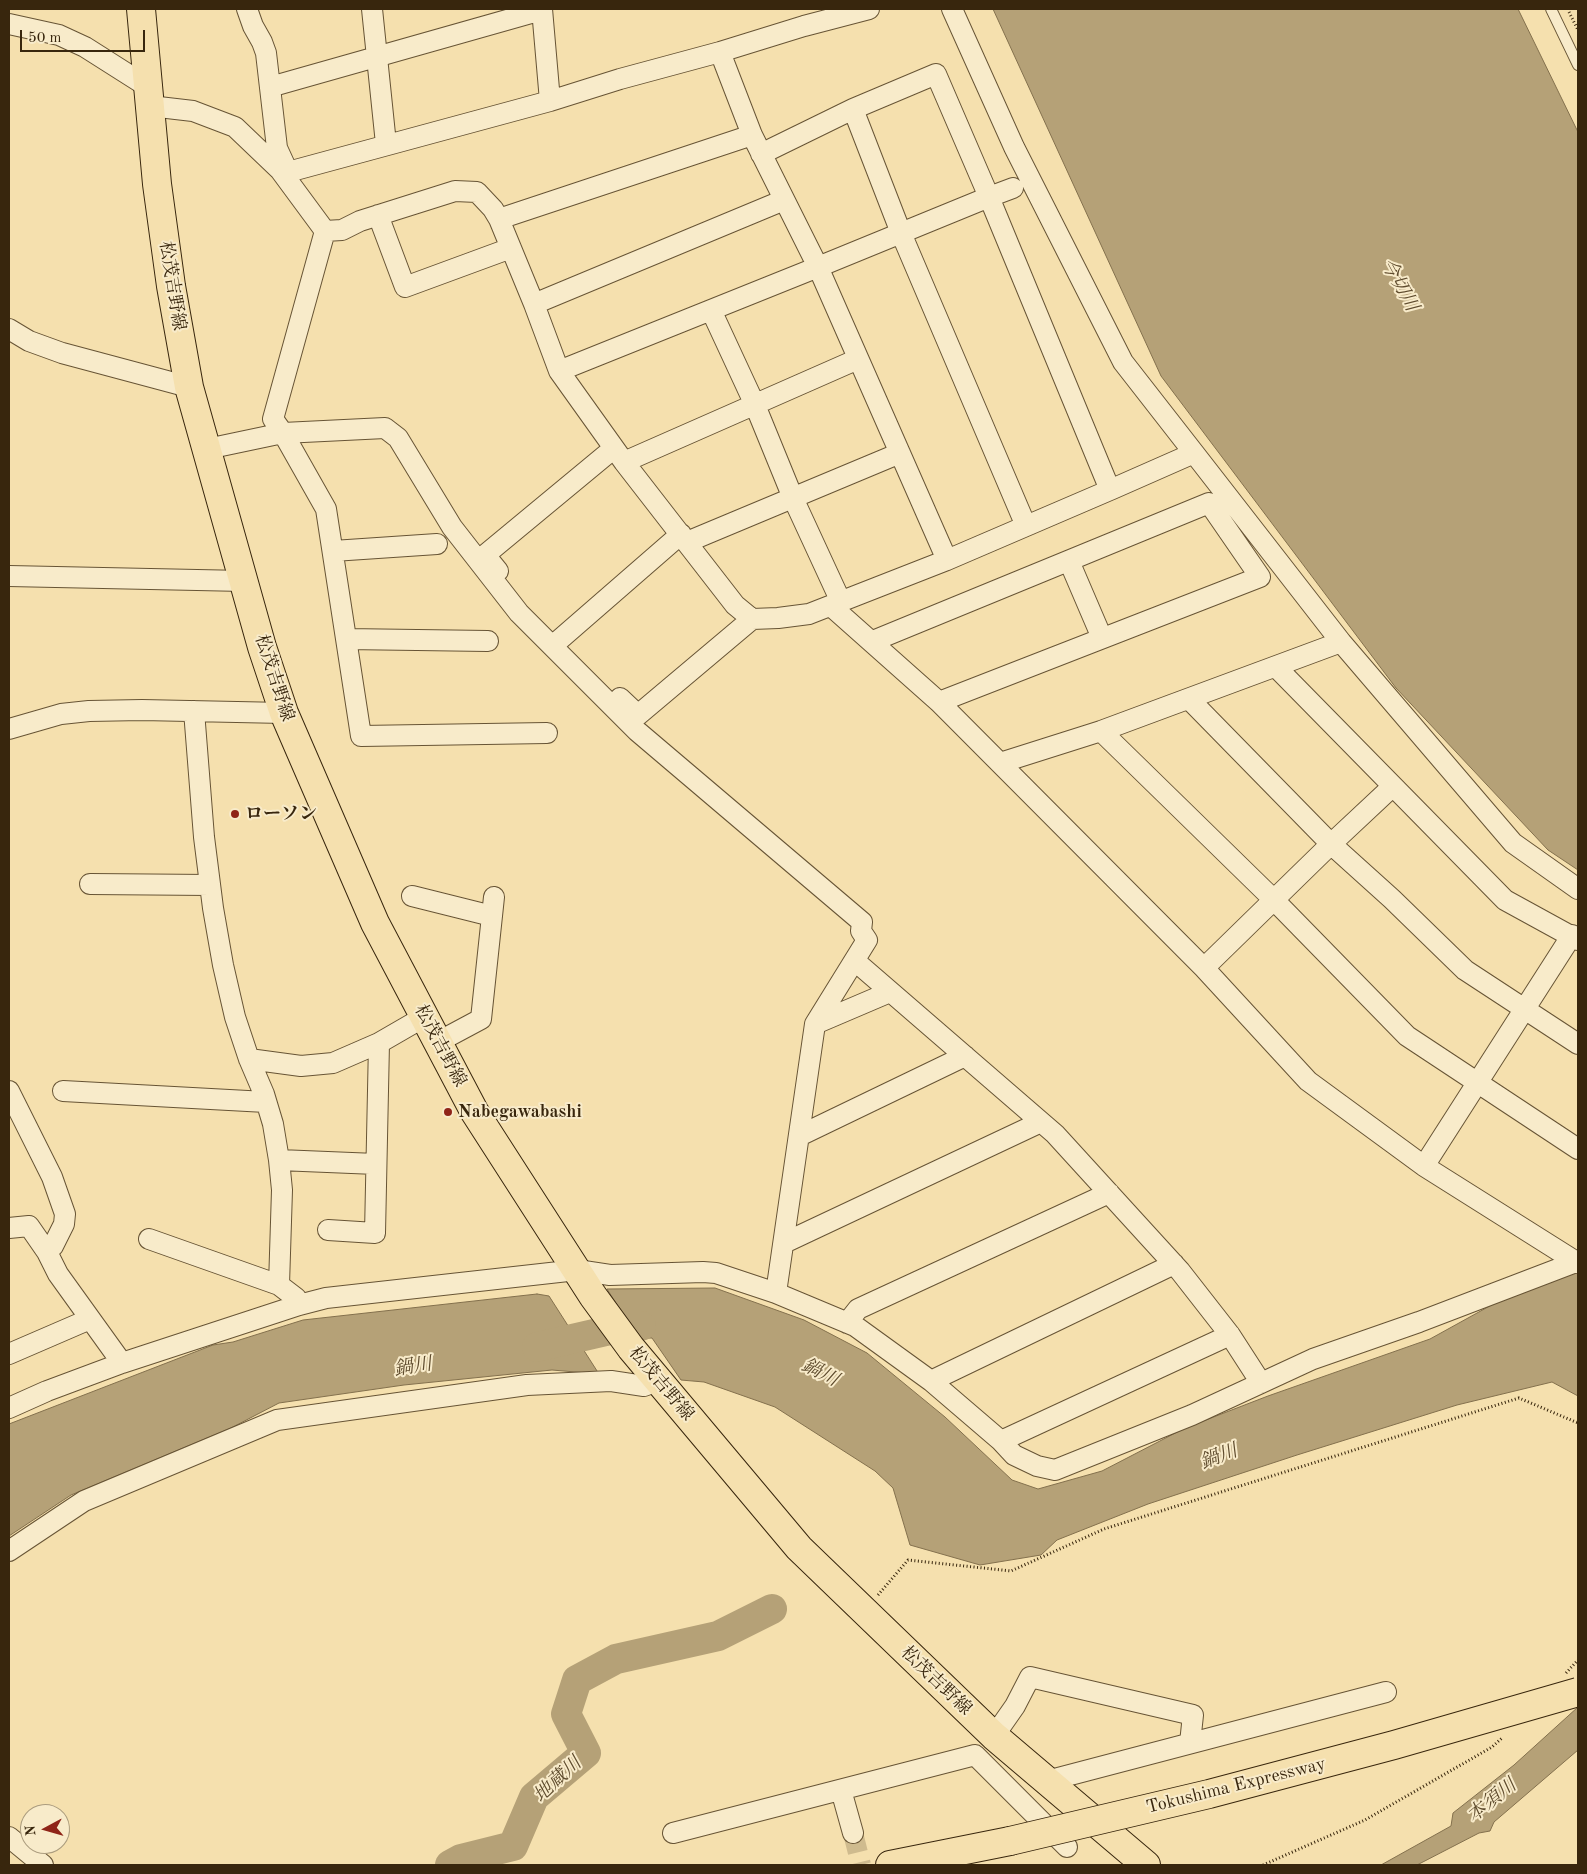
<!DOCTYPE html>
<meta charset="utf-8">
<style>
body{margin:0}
#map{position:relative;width:1587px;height:1874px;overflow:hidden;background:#f5e0ae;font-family:"Old Standard TT",serif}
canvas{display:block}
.frame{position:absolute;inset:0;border:10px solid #38260d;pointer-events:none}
.north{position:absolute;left:20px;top:1804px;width:50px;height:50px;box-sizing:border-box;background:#f8ebca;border:1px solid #ab9c7e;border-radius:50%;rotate:264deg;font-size:14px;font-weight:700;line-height:20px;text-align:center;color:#38260d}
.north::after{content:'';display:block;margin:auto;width:18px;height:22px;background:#8f2418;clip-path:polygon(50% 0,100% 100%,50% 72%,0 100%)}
.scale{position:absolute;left:20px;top:30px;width:125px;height:22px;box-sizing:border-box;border:2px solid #38260d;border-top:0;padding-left:6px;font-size:15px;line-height:18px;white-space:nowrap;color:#38260d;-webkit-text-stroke:4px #f8ebca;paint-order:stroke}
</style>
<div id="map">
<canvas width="1587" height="1874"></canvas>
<div class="frame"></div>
<div class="north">N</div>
<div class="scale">50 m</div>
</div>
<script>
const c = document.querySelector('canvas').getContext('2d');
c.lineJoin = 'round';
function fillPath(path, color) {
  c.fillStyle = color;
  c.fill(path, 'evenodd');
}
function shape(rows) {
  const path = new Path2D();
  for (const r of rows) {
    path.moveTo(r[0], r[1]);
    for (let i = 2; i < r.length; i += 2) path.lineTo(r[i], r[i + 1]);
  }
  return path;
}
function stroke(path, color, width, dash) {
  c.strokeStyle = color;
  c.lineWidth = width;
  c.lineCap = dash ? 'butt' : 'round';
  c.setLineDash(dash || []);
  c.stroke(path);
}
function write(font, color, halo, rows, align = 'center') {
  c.font = font + ' "Old Standard TT","Noto Serif JP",serif';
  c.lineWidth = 4;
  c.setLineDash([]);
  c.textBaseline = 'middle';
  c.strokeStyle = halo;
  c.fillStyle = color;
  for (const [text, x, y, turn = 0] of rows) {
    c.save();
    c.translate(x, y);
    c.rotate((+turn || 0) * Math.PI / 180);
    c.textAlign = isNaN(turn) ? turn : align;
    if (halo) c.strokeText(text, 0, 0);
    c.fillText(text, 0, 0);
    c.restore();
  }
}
const water = shape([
 [993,9,1518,9,1578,132,1578,870,1548,850,1396,688,1161,376,993,9],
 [1578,1270,1578,1396,1552,1382,1457,1405,1297,1455,1148,1504,1057,1540,1041,1555,980,1565,910,1545,893,1488,875,1471,775,1407,704,1382,681,1380,652,1338,638,1338,607,1289,715,1288,804,1320,867,1353,945,1417,1012,1480,1038,1489,1102,1471,1185,1428,1268,1396,1430,1339,1506,1297,1578,1270],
 [537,1294,549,1296,599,1374,552,1370,404,1385,279,1403,231,1428,71,1495,9,1536,9,1424,213,1345,233,1342,303,1320,537,1294],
 [1578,1707,1578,1750,1494,1822,1490,1831,1479,1833,1417,1865,1381,1865,1451,1826,1453,1813,1514,1765,1578,1707]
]);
fillPath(water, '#b5a177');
stroke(water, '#83704d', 1);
stroke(shape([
 [537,1347,628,1326,641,1326],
 [450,1865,461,1859,513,1846,534,1797,586,1753,566,1714,577,1680,616,1659,718,1636,772,1609]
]), '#b5a177', 30);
stroke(shape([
 [853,1833,861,1865]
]), '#cfbb8e', 20, [20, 10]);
const lane = shape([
 [1551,9,1578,65]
]);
const street = shape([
 [247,9,253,26,262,42,266,53,277,148,288,172],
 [372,9,386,144],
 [542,9,550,101],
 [952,9,1014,147,1123,362,1194,453],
 [9,24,59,35,85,47,148,87],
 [720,52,752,135,818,267,947,560],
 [270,87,542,10],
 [150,106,193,111,235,127,280,170,325,231,342,230,360,221,455,191,477,192,493,209,499,219,534,304,559,371,624,462,735,605,752,619,778,618,809,614,947,560,1110,490,989,197,818,267,559,371],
 [853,109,901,233,1026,526],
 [761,154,853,109,936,74,989,197,1013,188],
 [280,170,288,172,550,101,620,79,720,52,804,26,869,9],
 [378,215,405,287,511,248],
 [499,219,752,135],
 [325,231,273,419,283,433,326,509,361,736,547,733],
 [534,304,784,200],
 [711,310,755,405,793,498,841,602],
 [9,329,29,341,62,353,189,387],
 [207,449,283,433,385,428,398,438,452,527,519,613,637,731,862,922,861,931,867,940,815,1024,776,1293],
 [624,462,858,359],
 [1110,490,1194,453,1341,642],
 [687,542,900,453],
 [333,551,437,544],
 [1069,561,1102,638],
 [498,571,485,555,613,449],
 [9,576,244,581],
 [831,606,939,702,1204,968,1308,1081,1424,1166,1578,1263],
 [346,639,488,641],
 [558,641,681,534],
 [873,641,1209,503,1260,577,939,702],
 [1276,667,1505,900,1578,940],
 [620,698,638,715,752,619],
 [1190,700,1331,844,1392,899,1465,970,1578,1044],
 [194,711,204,837,213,908,223,965,235,1017,249,1059,264,1094,273,1124,279,1160,282,1190,279,1285,296,1298,299,1305],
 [9,729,61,714,89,711,142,710,284,713],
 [1101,731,1274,900,1407,1036,1578,1149],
 [1000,763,1101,731,1341,642,1513,843,1578,889],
 [90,884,210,885],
 [412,896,492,916],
 [855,961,1055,1134,1180,1271,1230,1335,1261,1383],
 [1204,968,1331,844,1393,786],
 [815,1024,890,992],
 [438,1042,481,1019,494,897],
 [249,1059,301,1066,333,1063,379,1043,424,1017],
 [9,1091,52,1177,65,1214,64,1224,53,1246,47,1252],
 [63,1091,266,1102],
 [799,1136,965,1056],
 [279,1160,376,1164],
 [1424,1166,1572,935],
 [9,1228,29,1226,47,1252,58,1274,122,1363],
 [328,1230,375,1233,379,1043],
 [149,1239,279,1285],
 [784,1243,1041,1122],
 [847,1323,858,1309,1109,1193],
 [9,1354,90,1319],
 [931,1381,1174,1264],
 [9,1408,47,1391,122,1363,299,1305,326,1298,577,1270,610,1275,703,1272,716,1273,776,1293,855,1326,931,1381,1001,1441,1014,1455,1037,1466,1055,1470,1192,1415,1313,1359,1419,1322,1576,1262],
 [1001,1441,1230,1335],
 [9,1551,84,1501,277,1420,527,1385,611,1381,644,1386,658,1381],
 [994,1736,1015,1706,1030,1677,1193,1715,1190,1743],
 [1047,1781,1386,1692],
 [841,1790,853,1833],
 [673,1833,975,1755,1067,1847],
 [9,1837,43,1865]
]);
const primary = shape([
 [141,9,157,184,171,286,189,387,262,647,284,713,375,923,474,1111,593,1296,631,1348,799,1548,994,1736,1146,1865]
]);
const highway = shape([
 [890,1865,1010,1841]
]);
stroke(lane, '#675435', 12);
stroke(street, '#675435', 22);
stroke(primary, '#38260d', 30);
stroke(highway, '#38260d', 30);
stroke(shape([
 [1569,12,1578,30],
 [878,1595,908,1560,1011,1571,1104,1529,1519,1398,1578,1423],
 [1566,1673,1578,1660],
 [1263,1865,1365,1820,1492,1747,1502,1738]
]), '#38260d', 3, [1, 2.5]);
stroke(lane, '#f8ebca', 10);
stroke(street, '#f8ebca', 20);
stroke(primary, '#f5e0ae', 28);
stroke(highway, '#f5e0ae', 28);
const highwayBridge = shape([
 [1010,1841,1209,1794,1394,1745,1578,1692]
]);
stroke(highwayBridge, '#38260d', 30, []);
stroke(highwayBridge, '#f5e0ae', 28);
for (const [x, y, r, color] of [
 [235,814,5,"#8f2418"],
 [448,1112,5,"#8f2418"]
]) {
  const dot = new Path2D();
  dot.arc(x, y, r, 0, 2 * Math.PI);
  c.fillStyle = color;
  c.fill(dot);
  stroke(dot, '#f8ebca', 2);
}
write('18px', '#38260d', '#f8ebca', [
 ["松茂吉野線",172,286,81],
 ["松茂吉野線",274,678,72],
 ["松茂吉野線",440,1046,62],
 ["松茂吉野線",661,1384,50],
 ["松茂吉野線",936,1681,44],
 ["Tokushima Expressway",1236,1786,-14]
]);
write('bold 18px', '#38260d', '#f8ebca', [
 ["ローソン",245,814],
 ["Nabegawabashi",458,1112]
], 'left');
write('italic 19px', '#5e4b2d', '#f8ebca', [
 ["今切川",1399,285,61],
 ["鍋川",413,1367,-9],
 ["鍋川",820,1373,27],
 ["鍋川",1219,1457,-21],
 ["地蔵川",558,1780,-43],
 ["本須川",1492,1801,-39]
]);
</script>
